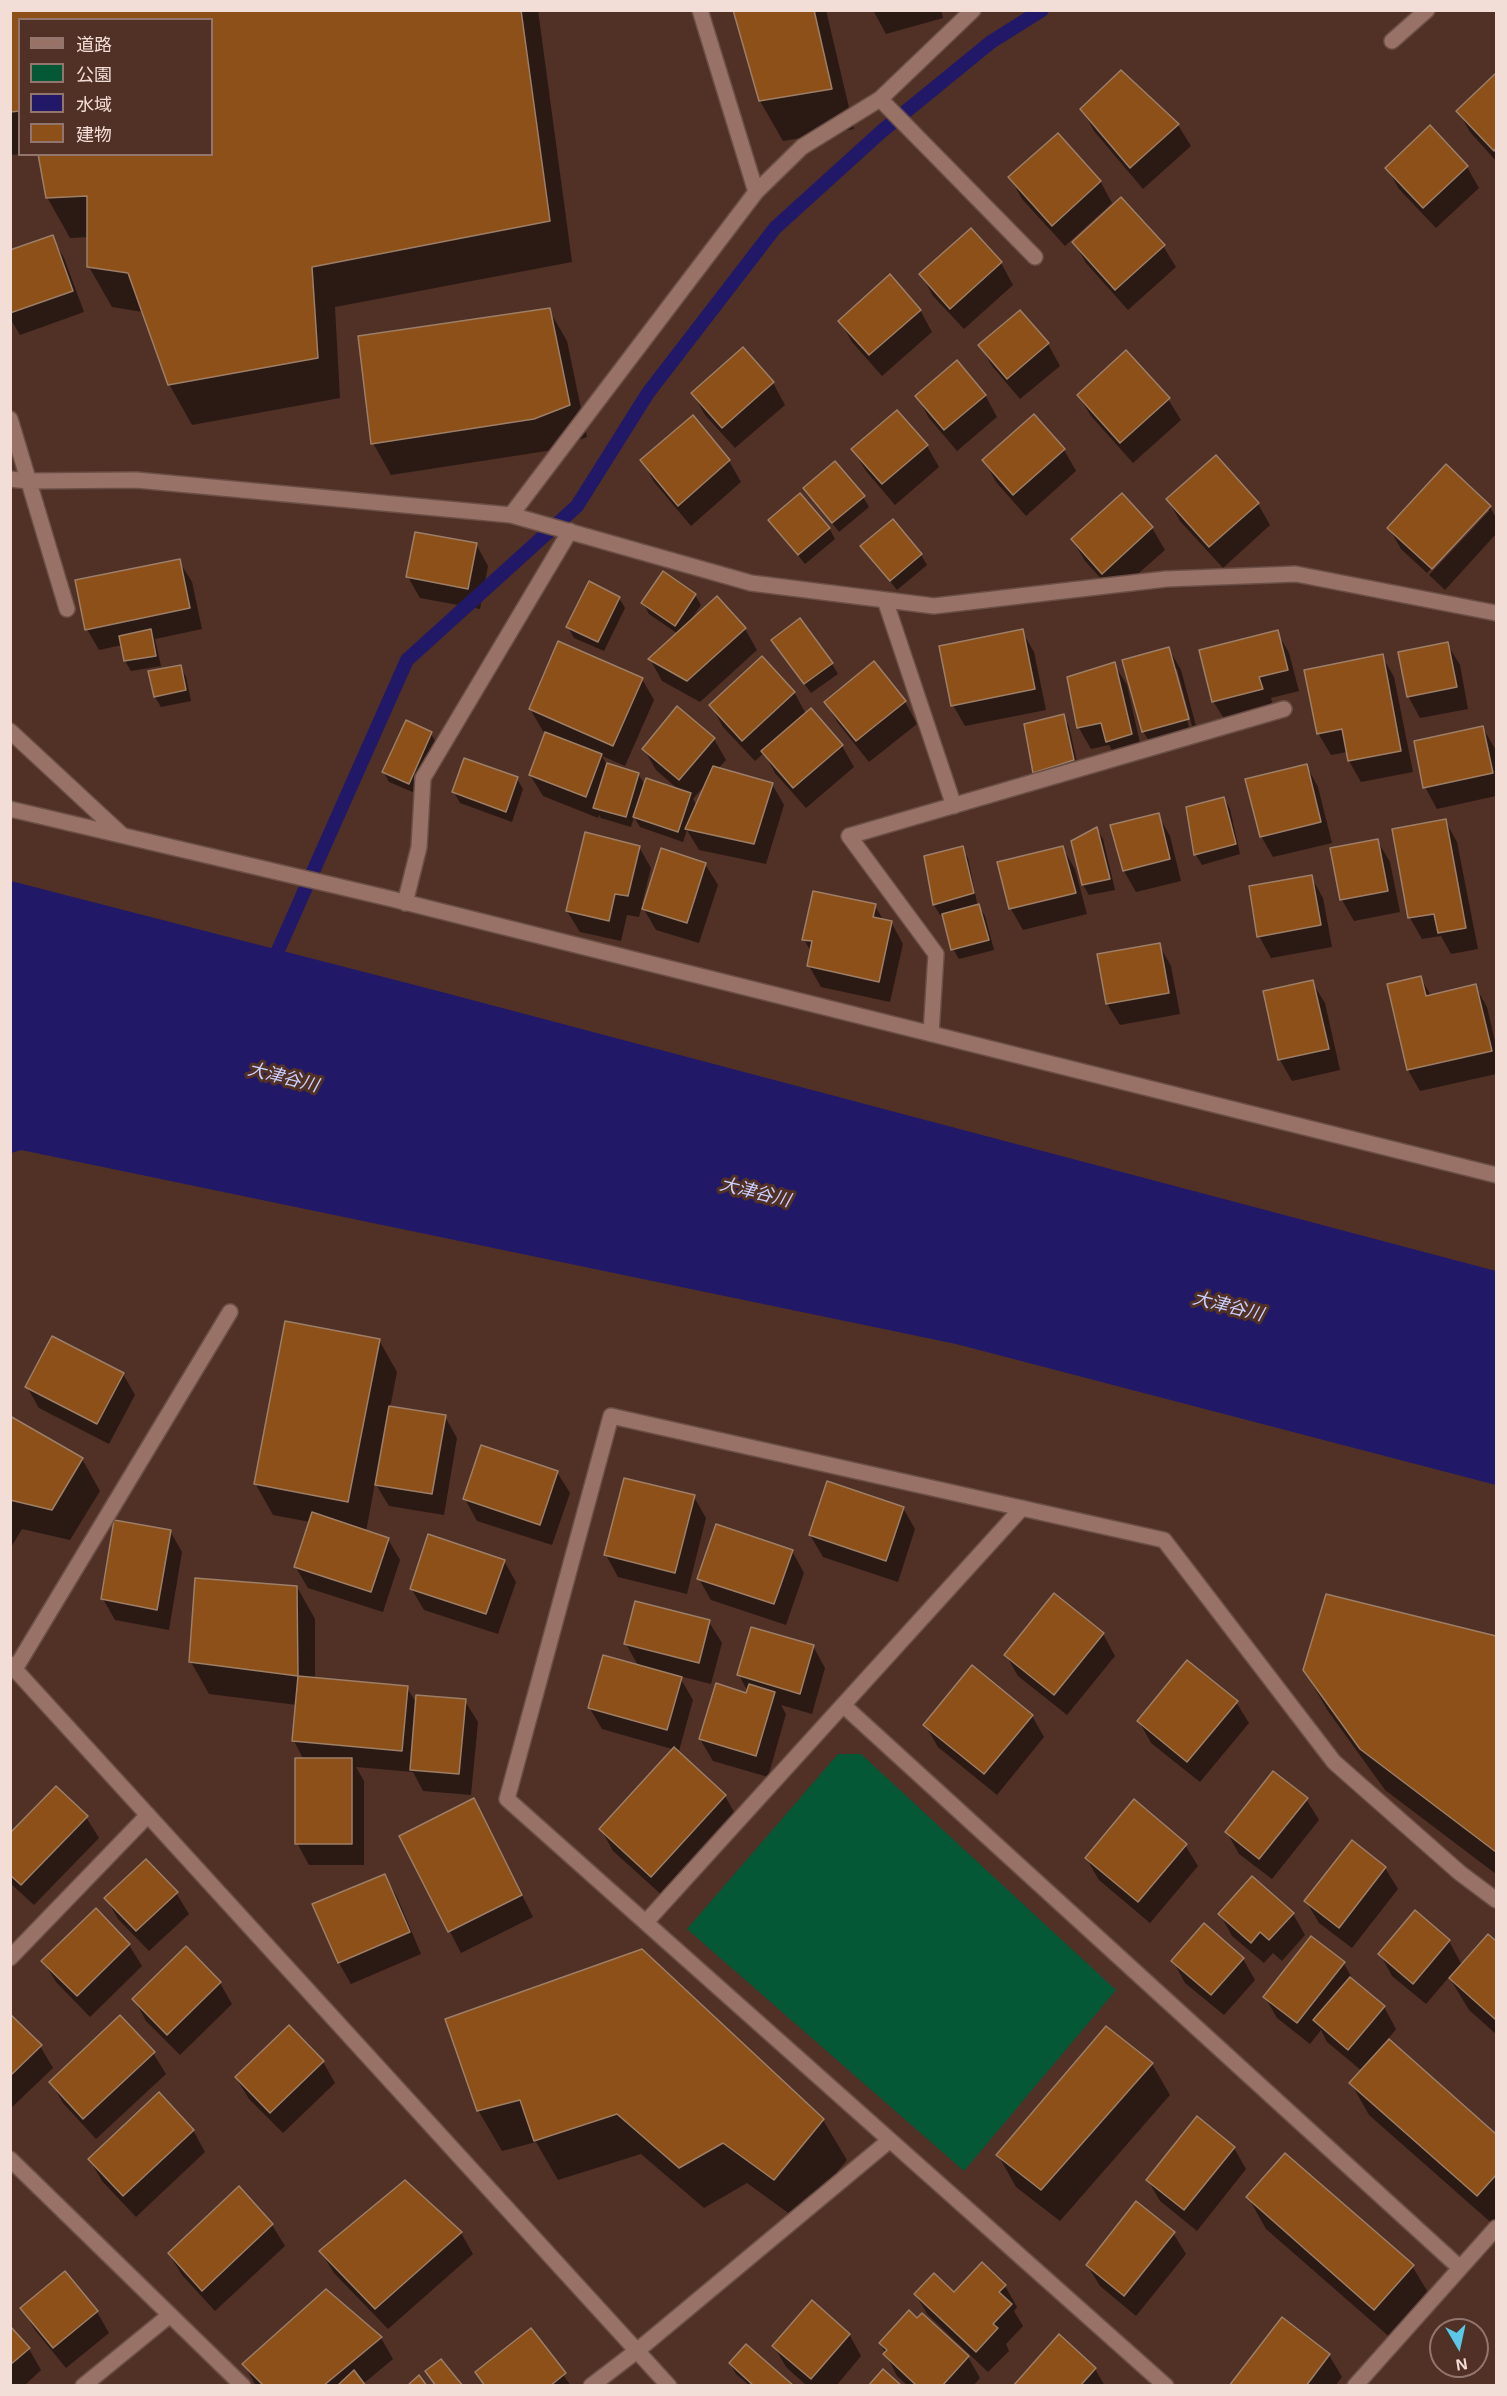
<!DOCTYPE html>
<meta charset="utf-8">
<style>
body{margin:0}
#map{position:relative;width:1507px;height:2396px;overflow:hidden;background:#513026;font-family:Helvetica,"Noto Sans JP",sans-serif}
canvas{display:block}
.frame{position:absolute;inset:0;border:12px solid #f3ded7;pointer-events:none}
.legend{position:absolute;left:18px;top:18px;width:195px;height:138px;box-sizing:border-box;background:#513026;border:2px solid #92766d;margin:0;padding:8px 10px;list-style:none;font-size:18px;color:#f3ded7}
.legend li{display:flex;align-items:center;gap:12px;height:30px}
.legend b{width:30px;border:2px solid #92766d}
.north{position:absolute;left:1429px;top:2318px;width:60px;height:60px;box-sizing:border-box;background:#513026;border:2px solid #92766d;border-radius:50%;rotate:171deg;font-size:16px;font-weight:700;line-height:24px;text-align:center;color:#f3ded7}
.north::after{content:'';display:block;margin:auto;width:21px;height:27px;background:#5ac8e6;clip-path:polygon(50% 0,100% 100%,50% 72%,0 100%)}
</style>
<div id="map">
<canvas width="1507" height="2396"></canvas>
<div class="frame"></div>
<ul class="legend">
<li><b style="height:8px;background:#987266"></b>道路</li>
<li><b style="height:16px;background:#055836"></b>公園</li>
<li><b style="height:16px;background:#211968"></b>水域</li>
<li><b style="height:16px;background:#8d5019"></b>建物</li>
</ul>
<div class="north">N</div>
</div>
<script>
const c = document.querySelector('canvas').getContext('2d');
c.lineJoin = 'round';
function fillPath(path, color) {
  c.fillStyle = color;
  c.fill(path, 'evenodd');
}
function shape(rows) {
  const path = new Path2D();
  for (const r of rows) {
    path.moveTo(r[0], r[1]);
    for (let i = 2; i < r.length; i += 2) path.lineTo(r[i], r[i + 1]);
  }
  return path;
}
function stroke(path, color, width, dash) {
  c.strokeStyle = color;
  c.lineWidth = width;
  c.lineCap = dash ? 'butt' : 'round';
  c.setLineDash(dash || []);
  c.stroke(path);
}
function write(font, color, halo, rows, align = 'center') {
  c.font = font + ' Helvetica,"Noto Sans JP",sans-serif';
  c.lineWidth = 6;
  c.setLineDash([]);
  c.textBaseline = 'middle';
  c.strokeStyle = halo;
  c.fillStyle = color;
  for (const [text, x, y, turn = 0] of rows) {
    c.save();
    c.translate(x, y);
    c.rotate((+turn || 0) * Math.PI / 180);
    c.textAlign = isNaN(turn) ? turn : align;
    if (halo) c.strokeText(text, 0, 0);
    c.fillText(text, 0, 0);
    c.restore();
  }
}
fillPath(shape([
 [838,1754,861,1754,1116,1990,964,2171,687,1929]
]), '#055836');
fillPath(shape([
 [11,881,438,991,1496,1271,1496,1485,956,1344,21,1150,11,1153]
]), '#211968');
fillPath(shape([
 [10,10,538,10,572,262,335,307,340,398,192,425,169,384,143,312,112,307,89,267,89,237,70,238,47,197,212,154,212,20,20,20,20,154,10,155],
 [735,10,826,10,854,129,783,141,760,101],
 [873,10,941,10,943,18,886,34],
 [1121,72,1178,125,1191,146,1143,189,1094,131,1082,109],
 [1496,75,1496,161,1470,132,1458,111],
 [1467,167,1479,188,1436,228,1399,189,1387,168],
 [1010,177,1100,181,1112,203,1065,246,1022,199],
 [971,230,1001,263,1013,285,964,329,933,296,921,274],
 [52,237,64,258,84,312,20,335,10,318,10,252],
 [1074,242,1163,246,1176,267,1128,310,1086,263],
 [549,310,567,341,587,437,553,450,391,475,373,443],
 [920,310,932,332,882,376,852,342,840,321],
 [1020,312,1048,344,1060,366,1020,399,992,366,980,345],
 [743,349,773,383,785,405,735,448,705,415,693,394],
 [985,395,997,417,957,451,929,418,917,396],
 [1078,395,1168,399,1181,420,1133,463,1091,416],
 [693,417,729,461,741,482,691,526,654,482,642,460],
 [1034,417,1064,450,1076,471,1026,516,996,482,984,460],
 [927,446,939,467,895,505,866,471,853,450],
 [805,488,863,497,869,507,839,532],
 [1122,495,1152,528,1165,550,1115,594,1085,561,1072,539],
 [1168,500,1258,504,1270,525,1223,568,1180,521],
 [1490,507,1496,518,1496,534,1445,590,1429,575,1490,510,1485,510,1427,573,1401,549,1389,528],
 [770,520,829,528,835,539,805,564],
 [476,544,488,566,480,609,420,598,408,577],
 [862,546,921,555,927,565,897,590],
 [179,561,192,582,202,629,155,639,161,666,131,671,125,661,122,645,99,650,87,629],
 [695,595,701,605,690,621,745,629,757,650,700,702,662,681,650,659,678,634,649,614,643,603],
 [619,598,625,608,604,651,574,638,568,627],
 [1022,631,1034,652,1046,710,965,726,953,705],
 [1277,632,1289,653,1299,691,1271,698,1274,711,1226,722,1213,701],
 [1447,644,1460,665,1468,709,1420,718,1408,696],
 [1169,649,1181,670,1200,741,1156,753,1143,731],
 [1174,669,1177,669,1192,726,1189,727],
 [779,650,832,664,838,674,811,693],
 [1382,656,1394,677,1413,772,1361,782,1349,761,1347,752,1331,755,1318,733],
 [874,664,905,702,917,724,869,762,838,723,825,702],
 [1114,664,1127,685,1143,756,1119,763,1109,745,1091,749,1079,728,1068,678],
 [180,666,186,677,191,701,161,707,155,697],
 [642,679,654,700,625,766,602,756,607,765,638,774,645,785,680,791,656,770,644,749,714,739,726,760,718,769,772,784,784,805,766,864,699,850,687,830,683,842,640,827,634,817,631,827,601,818,599,815,598,818,543,796,530,775,546,732,543,731,530,709],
 [705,785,697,806,693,799],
 [794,692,806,714,842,746,854,767,806,808,775,773,764,753,755,761,723,727,711,705],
 [1063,716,1069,726,1079,771,1041,782,1035,772],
 [1483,728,1495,749,1496,756,1496,796,1437,809,1425,787],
 [431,734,437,744,415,793,389,782,383,771],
 [1306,765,1318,787,1332,843,1273,857,1261,836],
 [517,779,523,789,512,822,460,803,454,792],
 [1224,798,1230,809,1240,854,1202,865,1196,855,1188,808],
 [1158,815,1170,836,1181,881,1136,892,1124,871,1112,826],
 [1445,820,1457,842,1478,949,1451,954,1441,936,1422,939,1410,918,1393,830],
 [1097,829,1103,839,1115,890,1089,895,1083,885,1073,841],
 [1377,840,1390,862,1400,912,1354,921,1342,900],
 [639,847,651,868,642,904,645,905,705,864,718,885,699,943,656,930,642,906,639,917,627,915,621,941,580,932,567,911],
 [1062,847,1075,869,1087,914,1023,930,1011,909],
 [962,848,968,858,977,903,985,916,994,950,959,959,953,949,944,914,940,915,934,905,926,857],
 [1311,877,1323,898,1332,947,1271,958,1259,936],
 [875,906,884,921,891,922,903,944,890,1002,821,987,809,966,811,952,804,939],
 [1159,945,1171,966,1180,1014,1120,1025,1107,1004,1098,955],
 [1421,978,1431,996,1475,986,1487,1007,1496,1046,1496,1074,1420,1091,1408,1070],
 [1312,982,1325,1003,1340,1070,1292,1081,1280,1060],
 [379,1340,397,1372,390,1408,445,1417,457,1438,444,1515,389,1506,375,1483,366,1532,388,1539,400,1560,383,1612,308,1588,295,1566,310,1522,273,1515,255,1483],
 [123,1374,135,1395,109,1444,39,1408,27,1387],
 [10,1417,82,1459,100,1491,70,1540,22,1529,10,1549],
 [557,1472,570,1493,552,1545,477,1521,465,1499],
 [694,1497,706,1518,687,1594,618,1577,606,1555],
 [903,1508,915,1529,898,1582,823,1557,810,1535],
 [170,1531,182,1552,169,1630,115,1620,103,1599],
 [792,1551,804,1573,786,1625,711,1600,699,1579],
 [504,1561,516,1582,498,1634,424,1610,411,1588],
 [297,1587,315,1619,315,1679,407,1688,417,1704,465,1701,478,1722,471,1795,423,1791,413,1772,356,1767,364,1781,364,1865,309,1865,297,1843,304,1760,294,1741,297,1705,209,1694,191,1662],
 [1054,1595,1103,1634,1115,1656,1067,1715,1018,1676,1006,1655],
 [1327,1596,1496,1638,1496,1874,1385,1790,1328,1711,1304,1670],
 [709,1622,722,1643,711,1684,679,1676,693,1700,679,1751,602,1729,589,1707,639,1667,626,1644],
 [813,1646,825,1668,812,1714,781,1705,786,1714,768,1777,713,1761,700,1739,747,1695,748,1692,739,1675],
 [1236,1702,1249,1723,1200,1782,1151,1743,1139,1721],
 [1032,1716,1044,1737,997,1795,938,1747,925,1725],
 [725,1796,737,1817,664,1897,613,1851,601,1829],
 [1306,1799,1319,1820,1272,1879,1239,1854,1227,1832],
 [86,1817,99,1838,34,1905,10,1883,10,1835],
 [485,1821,533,1917,461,1953,401,1836],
 [1185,1845,1198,1866,1150,1923,1099,1880,1086,1858],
 [1385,1868,1398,1889,1352,1948,1319,1923,1306,1901],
 [385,1876,397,1897,421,1954,351,1984,339,1963,314,1905],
 [176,1893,189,1914,149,1951,118,1919,106,1898],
 [1415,1912,1449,1941,1462,1965,1488,1936,1496,1943,1496,2034,1469,2010,1449,1977,1426,2004,1392,1976,1380,1954],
 [1220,1914,1293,1914,1305,1935,1282,1961,1273,1953,1264,1963,1232,1936],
 [1311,1938,1344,1964,1355,1983,1384,2007,1396,2029,1388,2039,1496,2136,1496,2227,1369,2115,1351,2083,1362,2071,1327,2042,1321,2030,1310,2044,1277,2018,1265,1997],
 [129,1945,142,1966,90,2017,56,1982,43,1961],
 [186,1948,220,1983,232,2004,180,2055,146,2021,134,1999],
 [1243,1959,1255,1980,1224,2015,1185,1983,1173,1961],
 [10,2016,40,2046,53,2068,10,2109],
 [447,2020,823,2120,847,2160,798,2220,747,2183,704,2208,641,2154,558,2180,536,2142,502,2151,478,2110],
 [153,2053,166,2074,96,2139,63,2103,51,2082],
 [323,2062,335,2083,283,2133,249,2099,236,2078],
 [1152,2064,1170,2095,1060,2221,1016,2187,998,2155],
 [193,2130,205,2152,136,2217,102,2181,90,2160],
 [1234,2148,1246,2169,1197,2231,1160,2201,1148,2180],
 [1248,2197,1412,2266,1431,2297,1393,2340,1266,2229],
 [272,2225,285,2246,215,2311,182,2275,169,2254],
 [461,2233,473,2254,388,2329,334,2273,321,2252],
 [1173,2233,1186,2254,1136,2316,1100,2286,1087,2265],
 [1005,2286,1017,2307,1014,2311,1023,2326,1006,2344,1009,2351,988,2372,928,2315,915,2294,954,2294],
 [22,2308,97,2312,109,2333,66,2368,35,2330],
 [1282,2319,1329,2355,1342,2377,1335,2386,1231,2386],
 [10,2328,29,2349,41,2370,24,2386,10,2386],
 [531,2330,571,2386,484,2386,477,2373],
 [849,2334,861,2356,836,2386,807,2386,786,2367,774,2346],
 [381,2338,393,2359,363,2384,364,2386,256,2386,244,2364],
 [880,2343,968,2357,980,2378,973,2386,908,2386,897,2376],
 [730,2364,792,2386,750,2386,736,2374],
 [1095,2369,1105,2386,1015,2386]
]), '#0007');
stroke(shape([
 [272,964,407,660,577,506,648,393,775,228,882,131,991,42,1042,10]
]), '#211968', 14);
const building = shape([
 [10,10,521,10,550,221,312,267,318,358,168,385,128,273,87,267,87,196,46,198,38,154,212,154,212,20,20,20,20,111,10,112,10,10],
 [733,10,814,10,832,89,759,101,733,10],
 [1121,70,1179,124,1130,168,1080,109,1121,70],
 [1496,73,1496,148,1494,151,1456,111,1496,73],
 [1430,125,1468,166,1423,208,1385,168,1430,125],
 [1058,133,1101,181,1052,226,1008,177,1058,133],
 [1121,197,1165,245,1115,290,1072,242,1121,197],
 [971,228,1002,262,950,309,919,274,971,228],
 [53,235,73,291,10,313,10,250,53,235],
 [890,274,921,310,869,355,838,321,890,274],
 [550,308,570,405,534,419,371,444,358,336,550,308],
 [1020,310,1049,343,1007,379,978,345,1020,310],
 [743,347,774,382,722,428,691,393,743,347],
 [1126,350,1170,398,1120,443,1077,395,1126,350],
 [957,360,986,395,944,430,915,396,957,360],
 [897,410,928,445,882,484,851,449,897,410],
 [1034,414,1065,449,1013,495,982,460,1034,414],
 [693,415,730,460,678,506,640,460,693,415],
 [1216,455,1259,503,1209,547,1166,499,1216,455],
 [835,461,865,496,832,523,803,488,835,461],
 [1446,464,1491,506,1432,569,1387,528,1446,464],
 [800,493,830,528,798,555,768,520,800,493],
 [1122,493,1153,527,1102,574,1071,539,1122,493],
 [893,519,922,554,890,581,860,546,893,519],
 [415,532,477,543,468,589,406,577,415,532],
 [180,559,190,608,85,630,75,580,180,559],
 [663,571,696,594,675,626,641,603,663,571],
 [589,581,620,597,598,642,566,627,589,581],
 [717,596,746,628,687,681,648,659,717,596],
 [800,618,833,663,804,684,771,640,800,618],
 [151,629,156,656,124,661,119,636,151,629],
 [1023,629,1035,689,951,706,939,646,1023,629],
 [1278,630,1288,670,1259,677,1263,689,1212,702,1199,650,1278,630],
 [558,641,643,678,613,746,529,709,558,641],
 [1448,642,1457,687,1407,697,1398,652,1448,642],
 [1169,647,1189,719,1142,732,1122,660,1169,647],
 [1383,654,1401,751,1348,761,1342,729,1317,734,1304,670,1383,654],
 [762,656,795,692,742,741,709,705,762,656],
 [874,661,906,701,856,741,824,702,874,661],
 [1115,662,1132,734,1106,742,1101,723,1077,728,1067,677,1115,662],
 [181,665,186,690,154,697,148,671,181,665],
 [677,706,715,738,679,780,642,749,677,706],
 [811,708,843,745,793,788,761,751,811,708],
 [1064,714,1074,760,1033,773,1024,724,1064,714],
 [406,720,432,732,409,784,382,772,406,720],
 [1483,726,1493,773,1423,788,1414,741,1483,726],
 [545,732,602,754,586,797,529,775,545,732],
 [464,758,518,777,506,812,452,792,464,758],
 [607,763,639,773,626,817,593,808,607,763],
 [1307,764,1321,822,1260,837,1245,779,1307,764],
 [713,766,773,783,754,844,685,829,713,766],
 [646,778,691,793,678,832,633,817,646,778],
 [1224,797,1236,844,1194,855,1186,807,1224,797],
 [1159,813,1170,859,1123,871,1110,825,1159,813],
 [1446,819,1466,928,1438,933,1434,914,1408,918,1392,829,1446,819],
 [1097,827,1110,879,1082,885,1071,841,1097,827],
 [585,832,640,846,628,896,615,894,609,921,566,911,585,832],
 [1378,839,1388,891,1340,900,1330,848,1378,839],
 [963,846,974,893,933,905,924,856,963,846],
 [1063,846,1076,893,1009,909,997,862,1063,846],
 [661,848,706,863,687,923,642,909,661,848],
 [1312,875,1321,925,1257,937,1249,886,1312,875],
 [813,891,876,904,873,917,892,921,879,982,807,966,812,941,802,940,813,891],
 [979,904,989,940,951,950,942,914,979,904],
 [1160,943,1169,993,1106,1004,1097,954,1160,943],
 [1421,976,1426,996,1476,984,1492,1051,1407,1070,1387,984,1421,976],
 [1313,980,1329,1049,1278,1060,1263,991,1313,980],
 [285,1321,380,1339,348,1502,254,1484,285,1321],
 [52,1336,124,1373,97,1424,25,1387,52,1336],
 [389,1406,446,1415,432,1494,375,1485,389,1406],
 [10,1416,83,1458,52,1510,10,1500,10,1416],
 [481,1445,558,1471,540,1525,463,1499,481,1445],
 [624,1478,695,1495,675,1573,604,1555,624,1478],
 [827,1481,904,1507,886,1561,809,1535,827,1481],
 [312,1512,389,1538,371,1592,294,1567,312,1512],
 [114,1520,171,1530,157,1610,101,1599,114,1520],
 [716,1524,793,1550,774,1604,697,1579,716,1524],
 [428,1534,505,1560,486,1614,410,1589,428,1534],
 [195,1578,297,1586,298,1676,189,1662,195,1578],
 [1054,1593,1104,1633,1054,1695,1004,1655,1054,1593],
 [1326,1594,1496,1636,1496,1852,1360,1749,1303,1670,1326,1594],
 [635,1601,710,1620,699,1663,624,1644,635,1601],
 [751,1627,814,1645,800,1694,737,1675,751,1627],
 [603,1655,682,1677,667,1730,588,1708,603,1655],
 [1187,1660,1238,1701,1187,1762,1137,1721,1187,1660],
 [972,1665,1033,1715,984,1774,923,1725,972,1665],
 [298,1676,408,1686,402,1751,292,1741,298,1676],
 [716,1683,746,1693,749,1684,775,1692,756,1756,699,1739,716,1683],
 [416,1695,466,1699,459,1774,410,1770,416,1695],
 [674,1747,726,1795,651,1877,599,1829,674,1747],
 [295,1758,352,1758,352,1844,295,1844,295,1758],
 [1273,1771,1308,1798,1259,1859,1225,1832,1273,1771],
 [56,1786,88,1816,21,1885,10,1875,10,1833,56,1786],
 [474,1798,522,1895,448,1932,399,1836,474,1798],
 [1134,1799,1187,1844,1138,1902,1085,1858,1134,1799],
 [1352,1840,1386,1867,1339,1928,1304,1901,1352,1840],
 [146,1859,178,1892,136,1931,104,1898,146,1859],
 [385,1874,410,1932,338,1963,312,1904,385,1874],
 [1252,1876,1294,1913,1269,1940,1260,1932,1251,1943,1218,1914,1252,1876],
 [96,1908,130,1944,77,1996,41,1961,96,1908],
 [1415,1910,1450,1940,1413,1984,1378,1954,1415,1910],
 [1204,1923,1244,1958,1211,1995,1171,1961,1204,1923],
 [1488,1934,1496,1941,1496,2020,1449,1978,1488,1934],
 [1311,1936,1345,1962,1297,2023,1263,1997,1311,1936],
 [186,1946,221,1982,167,2035,132,1999,186,1946],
 [642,1949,824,2119,774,2180,723,2143,679,2168,617,2114,534,2141,520,2100,477,2111,445,2019,642,1949],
 [1350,1977,1385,2006,1348,2050,1313,2020,1350,1977],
 [10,2014,42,2045,10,2076,10,2014],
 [120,2015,155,2052,83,2119,49,2082,120,2015],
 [289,2025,324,2061,270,2113,235,2077,289,2025],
 [1106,2026,1153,2063,1041,2190,996,2155,1106,2026],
 [1389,2039,1496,2134,1496,2175,1477,2196,1349,2083,1389,2039],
 [159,2092,194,2130,123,2196,88,2159,159,2092],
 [1197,2116,1235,2147,1184,2210,1146,2180,1197,2116],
 [1285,2153,1414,2265,1374,2310,1246,2197,1285,2153],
 [405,2180,462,2232,375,2309,319,2251,405,2180],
 [239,2186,273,2224,202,2291,168,2253,239,2186],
 [1136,2201,1175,2232,1124,2296,1086,2265,1136,2201],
 [982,2262,1006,2285,999,2292,1012,2304,993,2324,998,2328,976,2352,914,2294,934,2273,954,2292,982,2262],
 [65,2271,98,2311,53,2348,20,2308,65,2271],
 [326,2289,382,2337,323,2386,264,2386,242,2364,326,2289],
 [812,2300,850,2334,811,2379,772,2346,812,2300],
 [909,2310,917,2318,922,2313,969,2356,942,2386,917,2386,883,2354,887,2350,879,2343,909,2310],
 [1282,2317,1330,2354,1306,2386,1229,2386,1282,2317],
 [10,2326,30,2348,10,2365,10,2326],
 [531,2328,566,2373,550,2386,485,2386,475,2372,531,2328],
 [1059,2334,1096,2368,1080,2386,1013,2386,1059,2334],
 [746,2344,794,2386,754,2386,729,2363,746,2344],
 [441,2359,463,2386,436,2386,425,2371,441,2359],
 [883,2369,902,2386,868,2386,883,2369],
 [354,2370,366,2386,337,2386,354,2370],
 [419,2375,427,2386,407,2386,419,2375]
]);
fillPath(building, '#8d5019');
stroke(building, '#9d7e66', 1.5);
const minor = shape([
 [700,10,756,192],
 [1392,41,1427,10],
 [880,99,1035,257],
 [10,419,67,609],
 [10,479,28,481,136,480,511,515,751,583,934,606,1166,579,1296,574,1496,613],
 [511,515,756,192,802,147,880,99,973,10],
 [885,600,954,806],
 [10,731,121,834],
 [10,809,392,899,1496,1175],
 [405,903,419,847,423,778,570,531],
 [931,1034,936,954,849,836,1284,709],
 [10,1664,669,2386],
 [15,1669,230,1312],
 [843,1705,1460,2268],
 [646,1922,1022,1508],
 [10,1958,148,1815],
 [10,2159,243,2386],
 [83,2386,170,2315],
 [591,2386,638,2350,890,2140],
 [1166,2386,507,1799,611,1416,1164,1540,1334,1762,1460,1873,1496,1900],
 [1355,2386,1496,2228]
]);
stroke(minor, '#6b4f46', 18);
stroke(minor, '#987266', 15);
write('italic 18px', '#cad0ff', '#513026', [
 ["大津谷川",283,1078,14],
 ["大津谷川",755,1193,14],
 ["大津谷川",1228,1307,14]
]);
</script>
